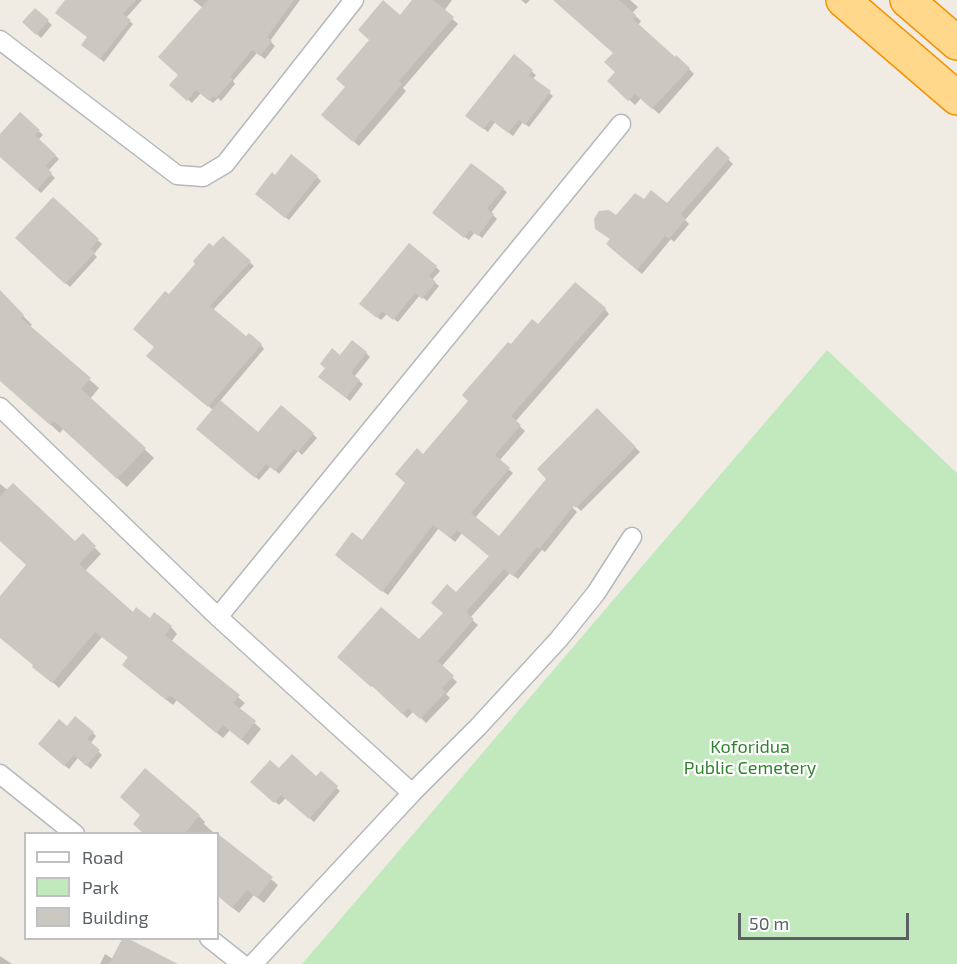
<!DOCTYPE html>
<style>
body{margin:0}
#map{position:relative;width:957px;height:964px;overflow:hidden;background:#f0ece4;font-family:"Exo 2",sans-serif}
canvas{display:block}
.legend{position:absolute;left:24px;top:832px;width:195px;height:108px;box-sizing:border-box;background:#fff;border:2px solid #bec0c2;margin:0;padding:8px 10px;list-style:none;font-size:18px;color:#5c6166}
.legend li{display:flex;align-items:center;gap:12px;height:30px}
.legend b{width:30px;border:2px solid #bec0c2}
.scale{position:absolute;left:738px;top:913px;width:171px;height:27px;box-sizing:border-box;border:3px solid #5c6166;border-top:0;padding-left:8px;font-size:18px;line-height:21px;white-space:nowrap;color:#5c6166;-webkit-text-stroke:4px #fff;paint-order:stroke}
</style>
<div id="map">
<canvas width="957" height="964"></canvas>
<ul class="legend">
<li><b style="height:8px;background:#fff"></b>Road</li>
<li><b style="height:16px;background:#c2e9be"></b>Park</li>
<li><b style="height:16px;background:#cbc7c1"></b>Building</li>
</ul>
<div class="scale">50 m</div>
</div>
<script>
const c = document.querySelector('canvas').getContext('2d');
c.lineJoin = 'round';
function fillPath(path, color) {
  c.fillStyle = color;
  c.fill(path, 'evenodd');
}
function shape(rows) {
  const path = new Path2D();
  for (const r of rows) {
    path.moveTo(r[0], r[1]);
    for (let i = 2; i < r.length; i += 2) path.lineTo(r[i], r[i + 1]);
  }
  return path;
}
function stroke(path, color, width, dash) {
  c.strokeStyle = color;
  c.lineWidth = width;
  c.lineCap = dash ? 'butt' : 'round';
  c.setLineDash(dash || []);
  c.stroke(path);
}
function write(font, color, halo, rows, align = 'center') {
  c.font = font + ' "Exo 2",sans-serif';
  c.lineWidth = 4.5;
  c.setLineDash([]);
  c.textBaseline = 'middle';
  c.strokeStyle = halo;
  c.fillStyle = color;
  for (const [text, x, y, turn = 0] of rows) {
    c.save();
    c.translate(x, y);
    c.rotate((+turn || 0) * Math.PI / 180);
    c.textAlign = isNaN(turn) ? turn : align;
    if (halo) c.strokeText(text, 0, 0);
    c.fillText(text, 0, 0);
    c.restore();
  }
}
fillPath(shape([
 [827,350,957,473,957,964,302,964]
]), '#c2e9be');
fillPath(shape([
 [67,0,142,0,126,18,133,24,104,62,87,48,88,38],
 [193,0,300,0,270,41,275,46,265,59,257,53,233,81,235,84,221,101,218,98,213,103,201,93,192,103,171,85,180,75,203,8],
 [414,0,452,0,444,11,458,24,403,88,406,91,359,146,329,120,347,87,400,17],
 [521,0,530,0,526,4],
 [554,0,630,0,638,7,632,13,641,21,638,25,675,59,677,57,694,74,659,114,641,98,635,105,609,81,617,72,615,53],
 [35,10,52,25,41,38,24,22],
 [514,57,536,75,533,79,553,96,529,127,523,122,513,136,495,122,488,132,471,119],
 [20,114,43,135,38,140,59,159,48,171,55,178,41,193,0,155,0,136],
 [717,149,733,164,685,220,689,224,674,242,671,239,642,274,612,249,611,240,596,228,644,201,667,205],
 [275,177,317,177,321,181,289,220,260,197],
 [503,189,507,192,491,213,497,219,482,238,475,232,469,240,438,217],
 [53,199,102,244,94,254,97,257,70,287,17,238],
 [223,238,254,266,213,310,246,338,261,345,264,349,220,401,258,434,313,434,317,438,302,455,298,451,279,474,271,466,259,480,202,432,213,410,152,359,170,297],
 [436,267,440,271,432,280,439,286,427,301,420,295,398,322,387,314,381,320,365,307],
 [0,292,32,325,29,327,99,388,90,399,154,458,127,487,63,429,60,433,0,380],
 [605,309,609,314,515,422,525,431,499,461,513,473,475,518,500,538,548,479,597,410,640,452,581,511,569,499,567,502,577,512,545,552,542,550,518,579,510,573,470,618,478,625,441,667,457,682,446,694,450,698,426,723,414,711,407,718,378,689,377,690,343,661,419,641,444,613,456,594,490,557,462,533,455,542,439,528,388,595,341,560,362,542,407,483,423,456,470,401,511,346,539,326],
 [366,353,370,357,354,377,363,384,350,401,324,380],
 [0,484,75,543,83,536,101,554,85,571,133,614,150,620,154,614,171,627,177,634,171,642,245,703,239,709,261,729,248,745,230,730,223,738,177,700,173,705,130,671,129,658,102,637,59,688,35,666,0,637,0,598,28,566,0,539],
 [93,733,96,736,90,744,102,755,91,769,78,758,69,769,44,748],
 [145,770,199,816,205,822,204,824,215,834,145,834,142,815],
 [279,770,317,778,321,773,340,791,314,822,286,798,279,805,256,785],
 [218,836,278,885,264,903,254,895,239,913,218,896],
 [124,938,167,960,171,964,100,964,105,954,113,959],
 [0,956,12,964,0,964]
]), '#0003');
fillPath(shape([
 [65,0,136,0,123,14,131,20,100,59,81,45,87,37,55,13],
 [208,0,294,0,267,37,272,41,260,56,252,50,230,77,233,79,216,98,213,96,209,101,196,90,187,101,169,85,178,75,158,57],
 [383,0,400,15,412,0,433,0,454,17,399,81,402,84,353,142,321,115,345,87,336,79,369,40,358,30],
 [553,0,619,0,636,15,633,19,675,57,676,55,690,68,652,109,635,94,628,101,607,81,615,72,604,62,613,53],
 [35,8,49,20,36,35,22,22],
 [514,54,533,70,529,75,551,91,525,125,519,120,508,133,491,120,483,129,465,116],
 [20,112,40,130,35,135,56,155,45,166,52,173,37,190,0,157,0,134],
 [717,146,730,158,681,214,686,219,669,239,665,236,637,270,606,244,610,239,595,229,594,219,599,211,609,210,616,215,635,193,644,199,651,190,667,203],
 [291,154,318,176,285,218,255,194,272,172,275,175],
 [471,163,504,188,487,209,494,214,478,236,470,230,464,238,432,213],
 [53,197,99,239,91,249,95,253,65,284,15,238],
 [223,236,251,261,210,306,246,336,249,333,262,344,208,407,146,356,154,347,133,329,165,291,169,294,195,264,193,261,209,243,213,246],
 [409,243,437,266,429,276,436,282,422,299,415,293,393,320,382,311,377,318,359,304],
 [575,282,606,308,511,416,521,425,495,455,510,468,471,513,499,536,546,479,537,469,597,408,636,447,576,508,574,506,539,549,537,547,513,576,504,569,466,612,474,619,438,661,454,676,442,688,446,692,420,719,408,708,402,714,372,686,371,687,337,657,381,607,419,639,443,613,431,603,447,584,456,592,489,556,457,530,450,538,433,525,382,592,335,555,352,532,362,540,405,483,395,474,417,448,423,454,468,401,462,395,508,342,511,344,532,319,538,324],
 [0,290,24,315,21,318,91,378,81,389,146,448,117,479,54,421,50,425,0,381],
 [352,340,367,352,351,373,360,380,346,398,318,377,325,368,320,364,332,348,340,355],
 [220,400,258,432,281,405,314,433,298,452,294,449,275,471,266,464,255,478,196,429],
 [13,483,75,541,83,533,96,546,79,564,133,612,136,607,150,618,154,612,172,626,165,635,240,695,233,703,256,721,241,740,223,725,216,733,170,695,166,700,122,665,128,657,95,632,52,683,32,667,33,665,0,638,0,596,26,565,0,541,0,496],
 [75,716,94,732,87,739,100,750,86,766,74,755,64,766,38,744,59,719,67,726],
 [292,754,316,776,321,771,338,786,309,819,281,795,274,803,250,782,270,760,279,768],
 [145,768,200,815,184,834,144,834,133,824,140,815,120,797],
 [218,834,273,877,257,898,247,890,232,908,218,896],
 [122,939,129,939,178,964,109,964]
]), '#cbc7c1');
const street = shape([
 [0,40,177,175,203,177,225,164,354,0],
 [0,407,218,617,412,793],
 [218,617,621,124],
 [0,774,75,834],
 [209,938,242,964],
 [253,964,412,793,478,727,559,639,596,593,632,537]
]);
const highway = shape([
 [843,0,957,98],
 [907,0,957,43]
]);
stroke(street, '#b5b8bc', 21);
stroke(highway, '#f49200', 36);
stroke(street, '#fff', 18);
stroke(highway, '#ffd88c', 33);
write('18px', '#30842d', '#fff', [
 ["Koforidua",750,747],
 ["Public Cemetery",750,768]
]);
</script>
